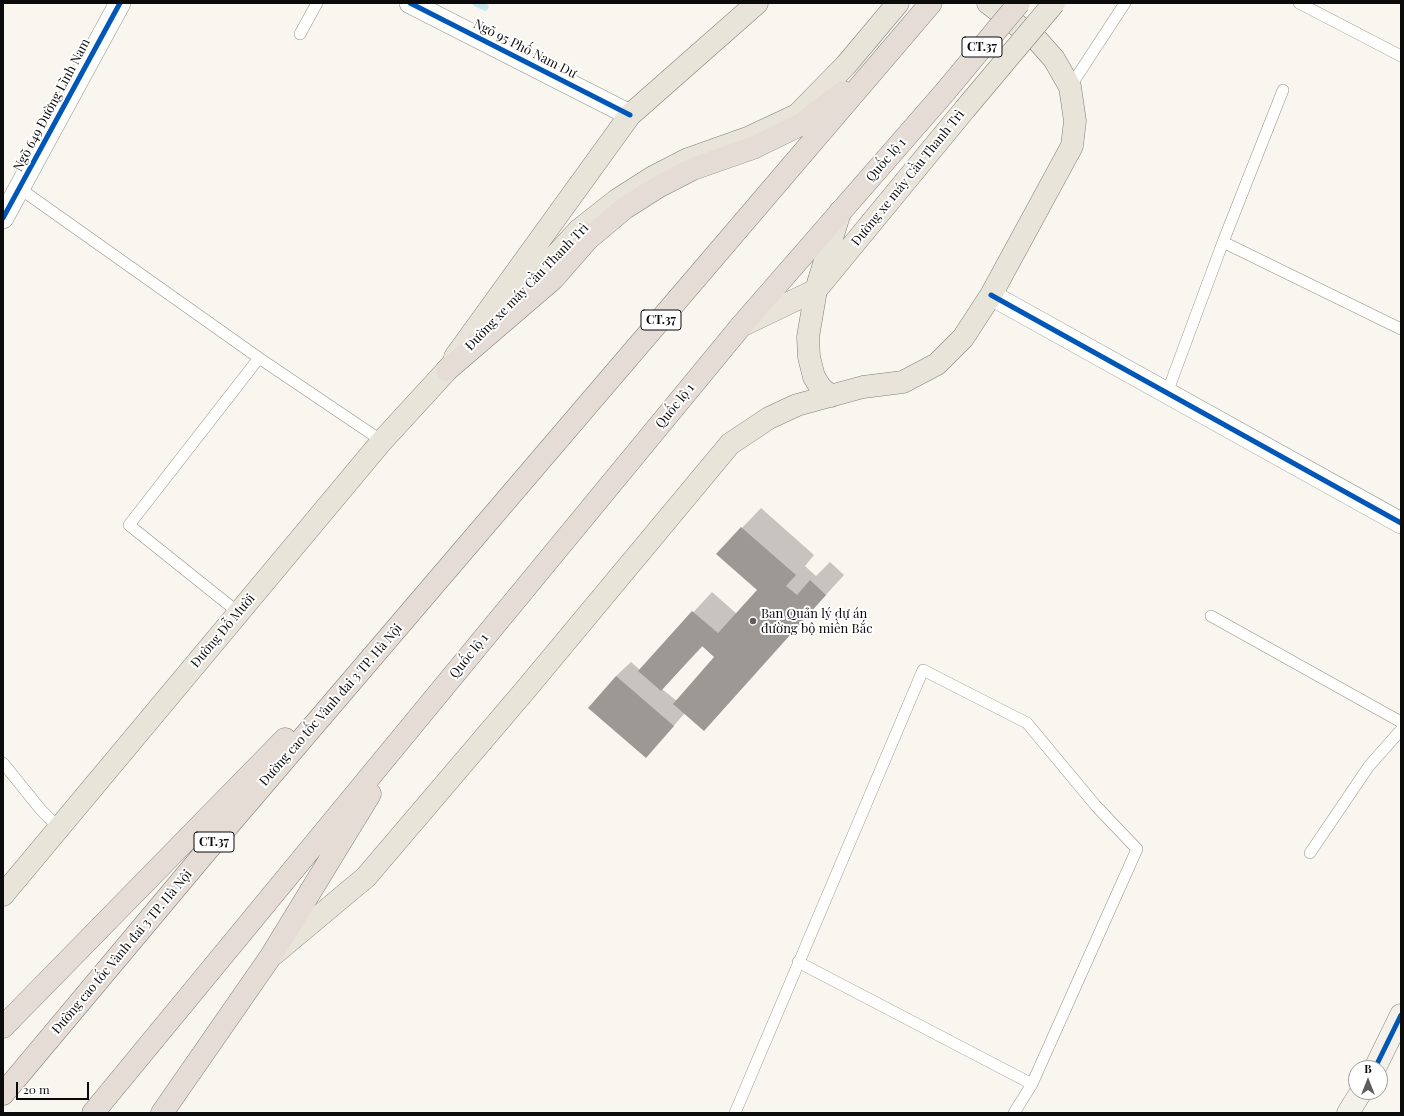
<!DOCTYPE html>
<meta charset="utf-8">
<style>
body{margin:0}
#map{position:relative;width:1404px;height:1116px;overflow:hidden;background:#f9f6ef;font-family:"Playfair Display",serif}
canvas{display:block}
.frame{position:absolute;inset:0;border:4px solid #0b0b0b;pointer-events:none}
.north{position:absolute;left:1348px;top:1060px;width:40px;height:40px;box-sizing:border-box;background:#fff;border:1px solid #9d9d9d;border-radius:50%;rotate:0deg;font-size:11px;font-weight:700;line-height:16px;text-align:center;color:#0b0b0b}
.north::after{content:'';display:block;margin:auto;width:14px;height:18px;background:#5e5d5b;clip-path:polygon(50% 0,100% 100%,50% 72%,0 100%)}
.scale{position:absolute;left:16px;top:1082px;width:73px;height:18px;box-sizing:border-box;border:2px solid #0b0b0b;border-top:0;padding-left:5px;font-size:12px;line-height:14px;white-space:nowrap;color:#0b0b0b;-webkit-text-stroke:3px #fff;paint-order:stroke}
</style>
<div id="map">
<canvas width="1404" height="1116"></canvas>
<div class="frame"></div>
<div class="north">B</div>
<div class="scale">20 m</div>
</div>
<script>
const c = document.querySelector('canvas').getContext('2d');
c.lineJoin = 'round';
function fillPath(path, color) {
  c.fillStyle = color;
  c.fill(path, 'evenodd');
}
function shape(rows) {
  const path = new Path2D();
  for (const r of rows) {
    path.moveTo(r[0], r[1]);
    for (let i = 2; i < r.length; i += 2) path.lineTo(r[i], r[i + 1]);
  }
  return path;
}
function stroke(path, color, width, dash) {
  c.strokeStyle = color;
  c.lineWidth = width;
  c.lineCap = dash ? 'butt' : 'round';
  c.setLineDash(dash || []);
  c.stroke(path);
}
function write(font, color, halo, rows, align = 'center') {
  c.font = font + ' "Playfair Display",serif';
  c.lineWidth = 4;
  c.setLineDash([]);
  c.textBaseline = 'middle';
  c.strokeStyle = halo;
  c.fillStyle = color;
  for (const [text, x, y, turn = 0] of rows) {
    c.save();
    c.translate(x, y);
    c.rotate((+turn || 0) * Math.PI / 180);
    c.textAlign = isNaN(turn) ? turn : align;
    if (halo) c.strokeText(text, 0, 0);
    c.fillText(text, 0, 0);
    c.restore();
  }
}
fillPath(shape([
 [761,508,814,555,805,566,816,576,830,562,844,575,704,729,685,713,646,757,616,676,631,662,640,670,712,592,737,614,758,590,717,554],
 [703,646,716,657,677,701,662,689]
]), '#0003');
stroke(shape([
 [476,3,485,7]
]), '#c9e5f0', 7);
fillPath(shape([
 [741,527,796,575,786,586,797,595,810,580,826,595,704,731,673,704,714,657,702,646,661,691,638,671,692,611,718,633,757,590,716,554],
 [616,676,674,726,646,758,588,708]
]), '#9c9995');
const lane = shape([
 [1299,3,1401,56],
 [300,34,317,3],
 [1070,87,1125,3],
 [19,188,259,358,382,441],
 [1223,242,1283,90],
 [1167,393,1223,242,1401,329],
 [239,613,129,525,259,358],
 [1211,616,1401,722],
 [3,763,41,810,59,828],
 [1310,853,1369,766,1401,730],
 [798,962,1032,1084],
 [735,1113,923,670,1027,723,1096,806,1137,849,1032,1084,1014,1113]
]);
const street = shape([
 [410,3,630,115],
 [3,218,120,3],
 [991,295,1401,523]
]);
const secondary = shape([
 [1375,1068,1401,1015],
 [1348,1113,1361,1092]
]);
const primary = shape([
 [512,303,579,230,617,200,653,177,688,159,750,137,797,115,846,65,898,3],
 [741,326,816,290,965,109],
 [455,357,630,115,757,3],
 [831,396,821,388,814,377,809,357,808,337,816,290,840,212],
 [3,895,382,441,460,356],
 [274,954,366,877,527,688,730,444,769,418,797,405,863,387,903,382,937,364,963,338,991,295,1072,146,1075,121,1070,87,1054,59,1038,41,988,3]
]);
const highway = shape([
 [447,370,553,279,588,239,625,208,658,187,693,169,753,148,802,124,843,92],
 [3,1027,285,739],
 [3,1094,209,848,931,3],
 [93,1113,741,326,945,92],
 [162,1113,271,956,370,794]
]);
stroke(lane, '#92918e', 12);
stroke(street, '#92918e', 22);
stroke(secondary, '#898784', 23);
stroke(primary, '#7f7e7b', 23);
stroke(highway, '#7f7e7b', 23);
stroke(lane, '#fefefd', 11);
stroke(street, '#fefefd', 21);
stroke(secondary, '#f3f1e9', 22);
stroke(primary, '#e9e4d9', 22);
stroke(highway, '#e6dcd6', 22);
const primaryBridge = shape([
 [965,109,1054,3]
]);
const highwayBridge = shape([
 [945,92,1019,3]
]);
stroke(primaryBridge, '#7f7e7b', 23, []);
stroke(highwayBridge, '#7f7e7b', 23, []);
stroke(primaryBridge, '#e9e4d9', 22);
stroke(highwayBridge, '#e6dcd6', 22);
stroke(shape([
 [410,3,630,115],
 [3,218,120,3],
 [991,295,1401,523],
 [1375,1068,1401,1015]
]), '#0057b8', 5);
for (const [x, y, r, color] of [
 [753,621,4,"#5e5d5b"]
]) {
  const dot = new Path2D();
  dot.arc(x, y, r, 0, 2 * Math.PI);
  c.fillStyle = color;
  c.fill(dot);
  stroke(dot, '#fff', 1.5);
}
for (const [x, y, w] of [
 [982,47,40],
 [661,320,40],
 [214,842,40]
]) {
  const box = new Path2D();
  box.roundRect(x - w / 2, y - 10, w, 20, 3);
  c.fillStyle = '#fff';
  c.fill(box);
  stroke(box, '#0b0b0b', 1);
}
write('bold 12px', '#0b0b0b', null, [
 ["CT.37",982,47],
 ["CT.37",661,320],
 ["CT.37",214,842]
]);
write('13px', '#0b0b0b', '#fff', [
 ["Ngõ 95 Phố Nam Dư",525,49,27],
 ["Ngõ 649 Đường Lĩnh Nam",52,105,-62],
 ["Quốc lộ 1",886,160,-49],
 ["Đường xe máy Cầu Thanh Trì",908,178,-51],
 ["Đường xe máy Cầu Thanh Trì",527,287,-46],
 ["Quốc lộ 1",675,406,-51],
 ["Đường Đỗ Mười",223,631,-50],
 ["Quốc lộ 1",469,656,-51],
 ["Đường cao tốc Vành đai 3 TP. Hà Nội",331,705,-49],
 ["Đường cao tốc Vành đai 3 TP. Hà Nội",122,952,-50]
]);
write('13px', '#0b0b0b', '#fff', [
 ["Ban Quản lý dự án",761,614],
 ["đường bộ miền Bắc",761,629]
], 'left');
</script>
